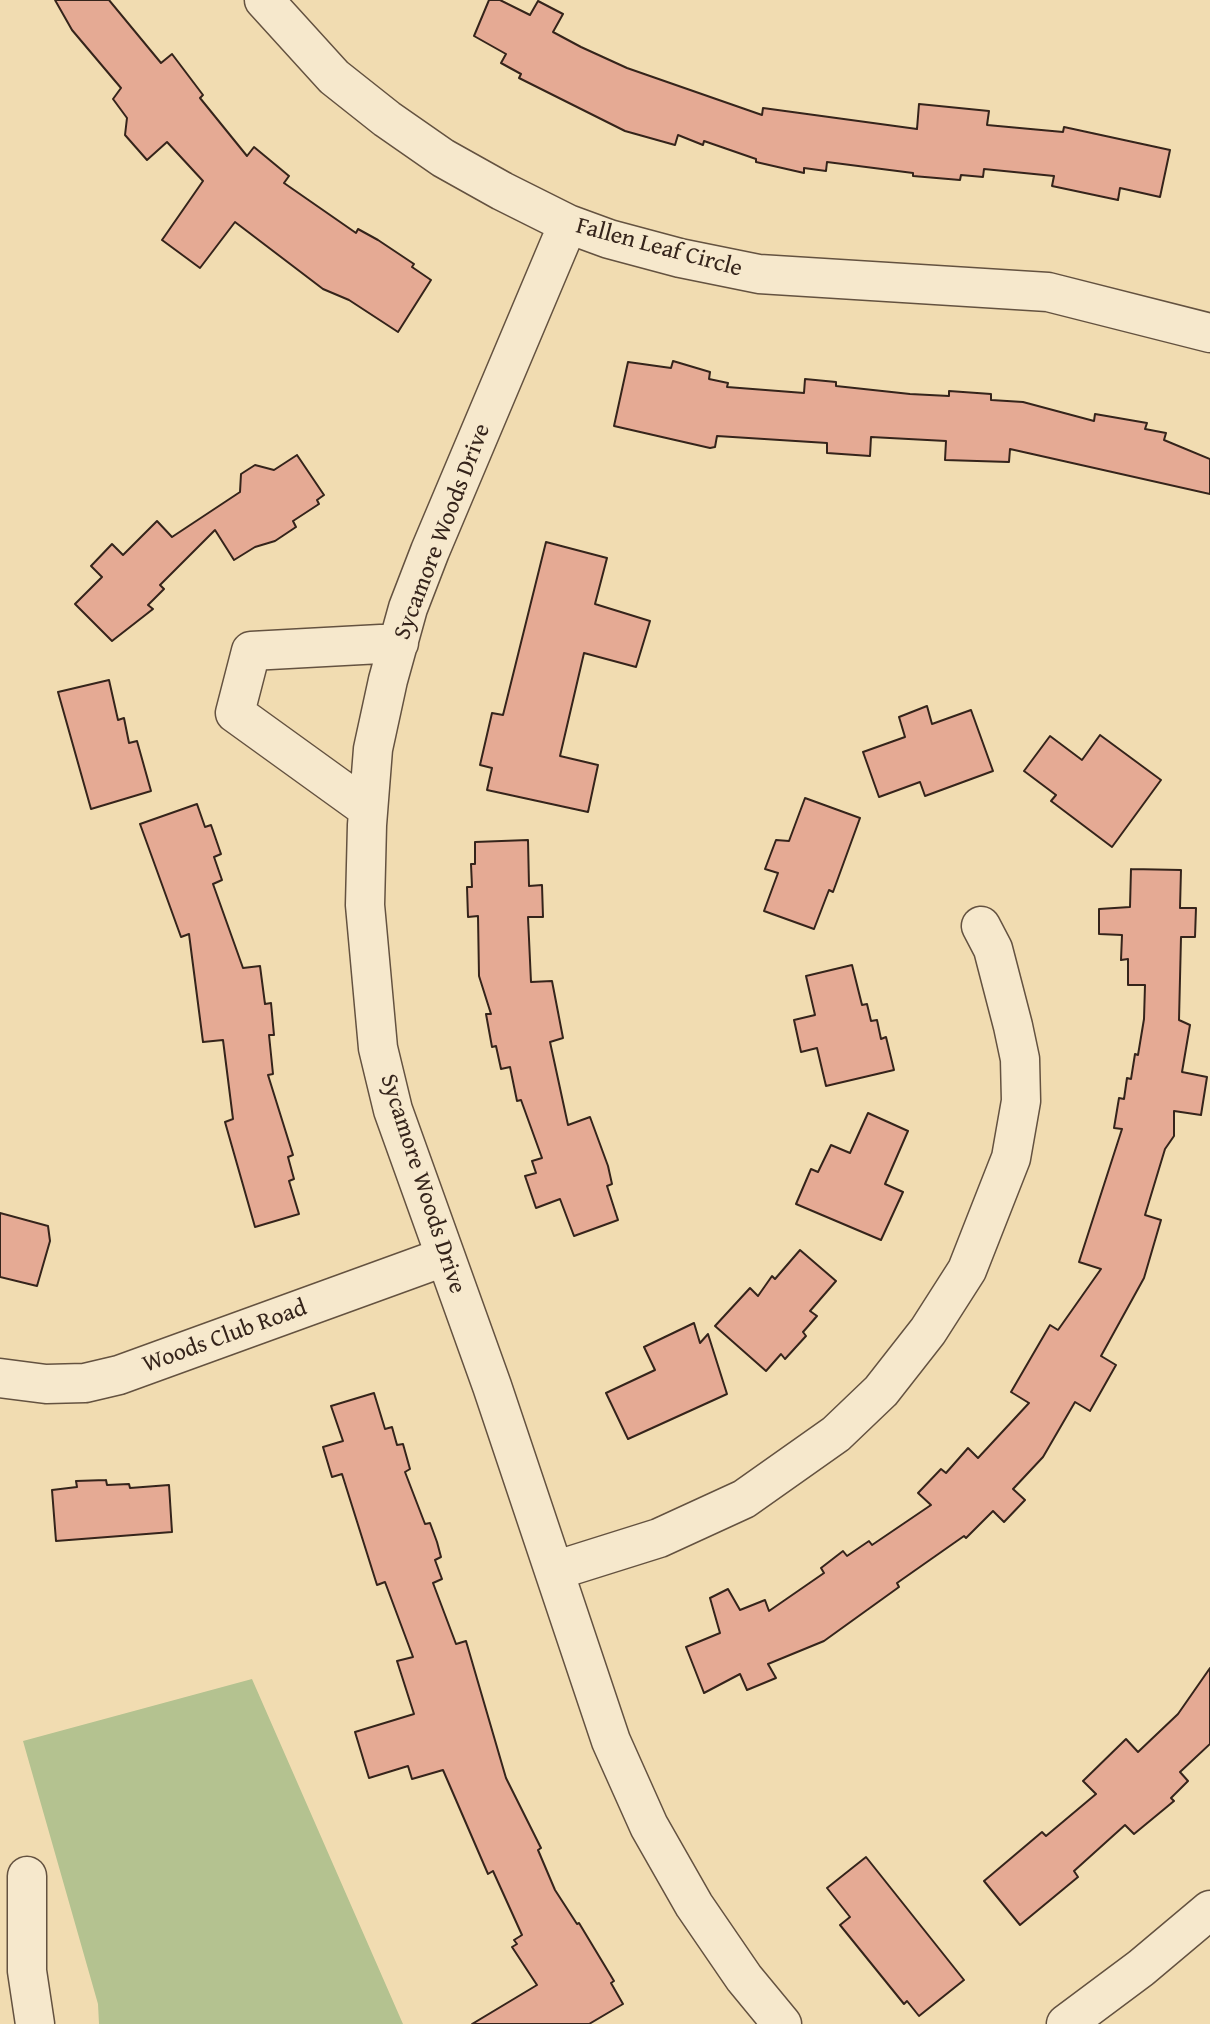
<!DOCTYPE html>
<style>
body{margin:0}
canvas{display:block;background:#f1dcb1}
</style>
<canvas width="1210" height="2024"></canvas>
<script>
const c = document.querySelector('canvas').getContext('2d');
c.lineJoin = 'round';
function fillPath(path, color) {
  c.fillStyle = color;
  c.fill(path, 'evenodd');
}
function shape(rows) {
  const path = new Path2D();
  for (const r of rows) {
    path.moveTo(r[0], r[1]);
    for (let i = 2; i < r.length; i += 2) path.lineTo(r[i], r[i + 1]);
  }
  return path;
}
function stroke(path, color, width, dash) {
  c.strokeStyle = color;
  c.lineWidth = width;
  c.lineCap = dash ? 'butt' : 'round';
  c.setLineDash(dash || []);
  c.stroke(path);
}
function write(font, color, halo, rows, align = 'center') {
  c.font = font + ' "Gentium Book Plus",serif';
  c.lineWidth = 5;
  c.setLineDash([]);
  c.textBaseline = 'middle';
  c.strokeStyle = halo;
  c.fillStyle = color;
  for (const [text, x, y, turn = 0] of rows) {
    c.save();
    c.translate(x, y);
    c.rotate((+turn || 0) * Math.PI / 180);
    c.textAlign = isNaN(turn) ? turn : align;
    if (halo) c.strokeText(text, 0, 0);
    c.fillText(text, 0, 0);
    c.restore();
  }
}
fillPath(shape([
 [252,1679,403,2024,99,2024,98,2004,23,1741]
]), '#b4c290');
const building = shape([
 [55,0,109,0,161,63,172,54,203,95,200,98,247,156,254,147,289,176,284,183,356,233,358,229,378,240,414,264,412,267,431,280,398,332,349,300,323,289,235,222,200,268,162,240,203,181,167,142,147,160,125,135,127,118,113,99,121,88,72,30,55,0],
 [489,0,500,0,530,15,538,1,563,14,553,32,581,47,627,68,762,115,763,108,917,129,919,104,989,111,987,125,1063,132,1064,127,1170,150,1160,197,1120,188,1118,200,1052,186,1054,176,984,169,983,177,961,175,960,180,913,176,913,173,827,162,826,171,804,168,804,173,756,162,756,159,704,141,703,145,678,135,675,145,625,131,519,78,521,74,501,63,506,54,474,36,489,0],
 [673,361,710,372,709,379,728,383,727,387,804,393,805,379,836,382,836,386,910,394,949,396,949,391,991,394,991,400,1023,402,1094,421,1095,414,1147,423,1145,429,1166,433,1164,440,1210,459,1210,494,1010,449,1009,462,945,460,946,441,871,437,870,456,827,453,827,443,717,436,715,447,710,448,614,426,628,362,671,368,673,361],
 [297,455,324,495,317,500,319,504,293,521,296,527,275,541,255,547,234,560,215,530,160,585,164,589,148,605,153,609,112,641,75,604,102,577,91,566,112,544,123,555,157,521,172,537,240,492,241,474,255,465,274,470,297,455],
 [546,542,607,558,595,604,650,621,636,667,584,653,560,756,598,765,588,812,487,790,492,768,480,765,492,713,503,715,546,542],
 [109,680,118,720,124,718,129,743,137,741,151,791,91,809,58,692,109,680],
 [927,706,932,724,971,710,993,771,925,796,920,782,879,797,863,752,905,737,899,717,927,706],
 [1100,735,1161,780,1112,847,1051,801,1056,795,1024,771,1050,736,1082,760,1100,735],
 [805,798,860,818,833,892,829,890,814,929,764,911,778,873,765,869,776,840,789,841,805,798],
 [197,804,205,827,211,825,221,854,214,857,222,880,213,884,243,968,260,966,265,1004,271,1003,274,1035,269,1035,273,1074,268,1075,293,1155,288,1157,294,1179,289,1181,299,1214,255,1227,225,1122,233,1119,223,1040,203,1042,189,934,181,937,140,824,197,804],
 [528,840,529,886,542,885,543,917,528,917,531,982,552,981,563,1038,550,1042,568,1125,590,1117,608,1166,612,1184,607,1186,618,1220,574,1236,560,1199,536,1208,525,1176,536,1173,532,1161,542,1158,521,1100,517,1101,510,1067,501,1069,496,1046,492,1047,486,1014,491,1014,479,976,478,916,468,917,467,887,472,887,471,864,475,864,475,842,528,840],
 [1131,869,1181,870,1180,908,1196,908,1195,937,1181,937,1179,1020,1190,1025,1182,1072,1207,1077,1201,1115,1174,1111,1174,1136,1165,1149,1145,1215,1161,1220,1144,1278,1101,1356,1116,1365,1090,1411,1075,1402,1043,1457,1013,1489,1025,1500,1004,1522,993,1511,966,1538,964,1536,897,1583,899,1587,824,1641,768,1664,776,1678,747,1690,740,1674,704,1693,686,1647,720,1633,710,1598,728,1589,740,1610,765,1600,769,1611,824,1573,821,1568,843,1551,847,1556,869,1541,872,1545,931,1505,918,1493,941,1469,946,1473,968,1448,978,1458,1029,1403,1011,1392,1050,1325,1058,1330,1101,1269,1079,1262,1122,1129,1114,1128,1119,1098,1124,1099,1127,1078,1131,1079,1135,1054,1138,1055,1144,1019,1145,985,1128,985,1128,959,1121,960,1122,935,1099,934,1099,909,1130,907,1131,869],
 [852,965,862,1005,867,1004,871,1021,877,1020,881,1039,886,1037,894,1070,826,1086,817,1048,801,1052,794,1020,815,1015,806,976,852,965],
 [868,1113,908,1131,885,1184,903,1192,881,1240,796,1204,811,1169,818,1172,831,1145,850,1153,868,1113],
 [0,1213,48,1226,50,1241,37,1286,0,1277,0,1213],
 [800,1250,836,1281,810,1311,817,1316,803,1332,806,1336,785,1359,781,1354,766,1371,715,1326,750,1288,758,1296,772,1276,775,1279,800,1250],
 [694,1323,700,1343,708,1334,727,1394,628,1439,606,1393,655,1370,644,1347,694,1323],
 [374,1393,385,1429,392,1427,397,1445,403,1444,410,1469,405,1472,425,1524,430,1523,437,1542,441,1557,435,1560,442,1579,433,1583,456,1644,466,1641,506,1778,541,1848,538,1850,555,1890,577,1924,579,1923,614,1981,611,1983,623,2004,589,2024,472,2024,537,1985,512,1947,517,1944,514,1940,522,1935,493,1871,488,1874,443,1770,412,1779,408,1766,369,1778,355,1732,414,1714,397,1661,413,1657,385,1582,377,1585,342,1474,332,1477,323,1447,343,1441,331,1406,374,1393],
 [106,1480,107,1485,129,1484,130,1488,169,1485,172,1532,56,1541,52,1490,77,1487,76,1481,106,1480],
 [1210,1668,1210,1744,1180,1772,1188,1781,1171,1798,1174,1801,1134,1834,1125,1825,1074,1871,1078,1877,1020,1925,984,1881,1042,1832,1046,1836,1096,1794,1083,1781,1126,1739,1138,1752,1178,1714,1210,1668],
 [866,1857,964,1980,919,2016,907,2001,904,2004,840,1925,850,1917,827,1888,866,1857]
]);
fillPath(building, '#e5aa94');
stroke(building, '#35241b', 2);
const minor = shape([
 [264,0,334,77,387,119,443,158,502,191,568,224,609,239,680,258,759,274,1048,292,1210,333],
 [568,224,430,551,408,608,388,680,373,749,367,825,365,905,378,1048,393,1110,492,1386,611,1741,649,1826,694,1905,744,1978,782,2024],
 [368,809,235,713,251,651,399,643],
 [0,1378,46,1384,85,1383,119,1375,444,1257],
 [554,1571,659,1538,744,1499,836,1434,881,1391,928,1331,967,1270,1011,1158,1021,1101,1020,1059,1013,1026,993,949,981,926],
 [27,1876,27,1971,35,2024],
 [1066,2024,1141,1968,1210,1910]
]);
stroke(minor, '#645240', 41);
stroke(minor, '#f6e8cc', 38);
write('24px', '#35241b', '#f6e8cc', [
 ["Fallen Leaf Circle",659,248,15],
 ["Sycamore Woods Drive",443,532,-69],
 ["Sycamore Woods Drive",422,1184,72],
 ["Woods Club Road",225,1337,-20]
]);
</script>
